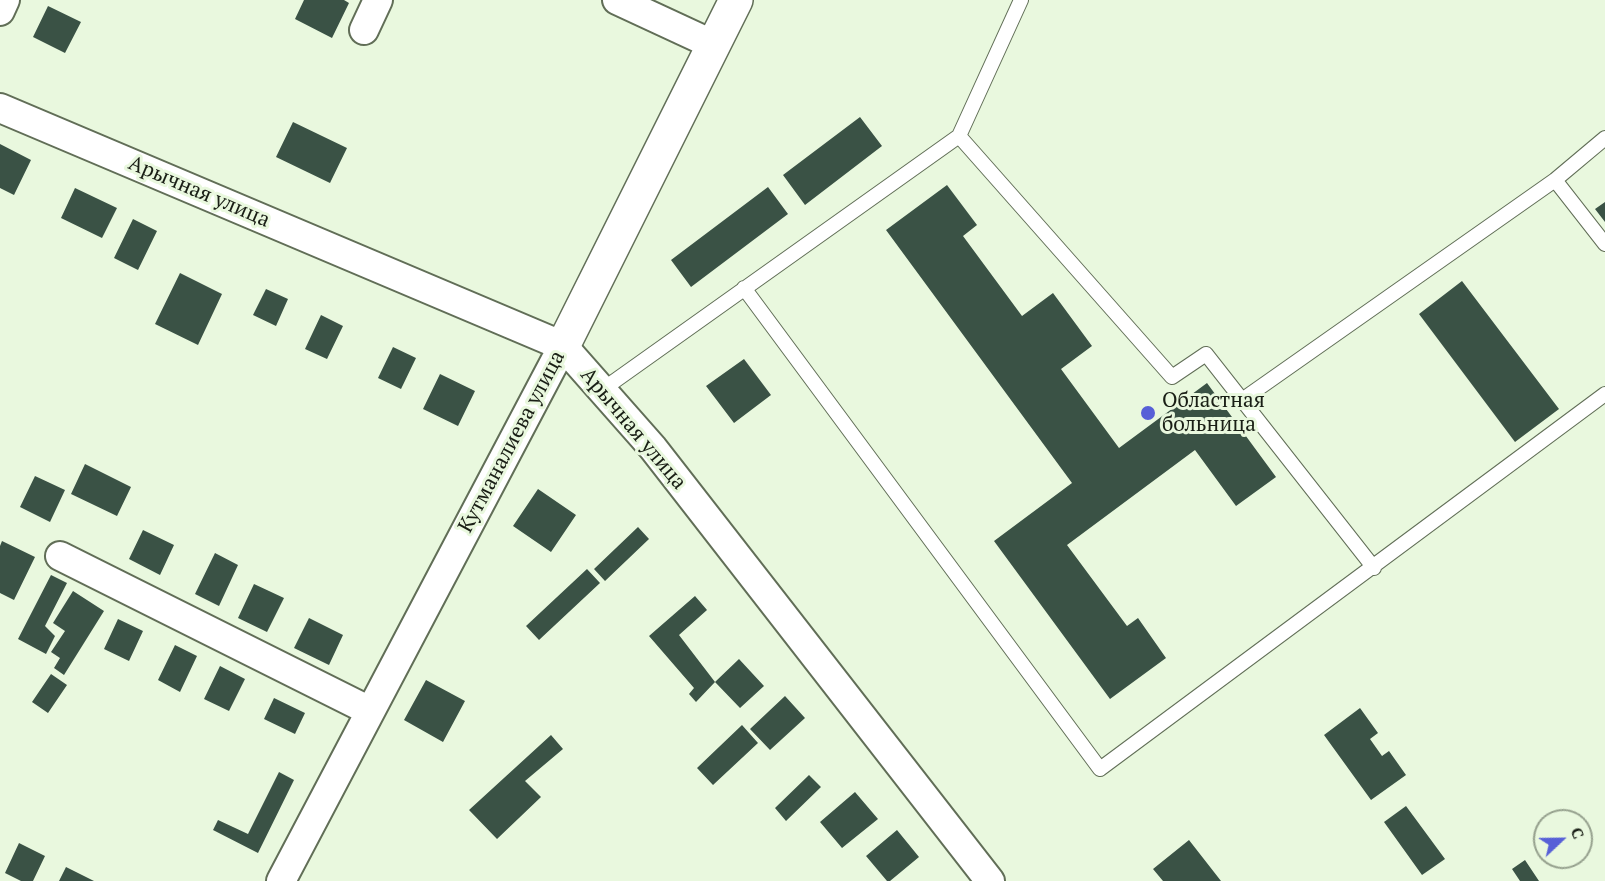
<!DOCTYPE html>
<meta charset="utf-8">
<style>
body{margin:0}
#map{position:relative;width:1605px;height:881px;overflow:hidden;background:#e9f8de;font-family:"PT Serif",serif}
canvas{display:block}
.north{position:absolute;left:1533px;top:809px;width:60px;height:60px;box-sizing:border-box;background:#e9f8de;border:2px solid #96a18e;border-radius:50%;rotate:68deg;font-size:16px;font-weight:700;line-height:24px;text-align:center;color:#191e15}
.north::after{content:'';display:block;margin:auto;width:21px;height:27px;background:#5760d7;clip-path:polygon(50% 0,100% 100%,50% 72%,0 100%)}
</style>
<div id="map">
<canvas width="1605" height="881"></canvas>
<div class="north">С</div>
</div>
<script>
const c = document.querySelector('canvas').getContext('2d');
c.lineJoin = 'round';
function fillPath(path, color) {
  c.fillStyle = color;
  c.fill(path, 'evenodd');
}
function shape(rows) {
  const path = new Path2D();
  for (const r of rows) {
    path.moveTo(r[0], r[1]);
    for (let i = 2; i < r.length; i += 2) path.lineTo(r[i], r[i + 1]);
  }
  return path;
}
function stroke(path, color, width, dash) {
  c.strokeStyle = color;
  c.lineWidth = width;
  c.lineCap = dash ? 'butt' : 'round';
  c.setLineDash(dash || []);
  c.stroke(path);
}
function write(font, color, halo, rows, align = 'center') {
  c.font = font + ' "PT Serif",serif';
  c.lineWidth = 6;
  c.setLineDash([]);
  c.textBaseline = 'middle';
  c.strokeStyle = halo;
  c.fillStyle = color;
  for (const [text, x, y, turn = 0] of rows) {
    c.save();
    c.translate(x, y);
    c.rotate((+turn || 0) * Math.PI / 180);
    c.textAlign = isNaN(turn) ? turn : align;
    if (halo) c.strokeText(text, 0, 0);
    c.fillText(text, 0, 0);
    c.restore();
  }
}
fillPath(shape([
 [304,0,344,0,349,3,332,38,295,19],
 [48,6,81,22,65,53,33,37],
 [860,117,882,146,805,205,783,175],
 [293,122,347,148,330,183,276,157],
 [0,144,31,160,14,195,0,188],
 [947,185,977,225,963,236,1022,316,1053,293,1092,346,1061,369,1119,448,1207,383,1276,477,1236,506,1195,450,1067,545,1127,626,1138,618,1166,658,1110,699,994,541,1072,483,886,230],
 [768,187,788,214,691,287,671,260],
 [75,188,117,208,102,238,61,218],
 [1605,202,1605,222,1595,209],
 [133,219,157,231,138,270,114,258],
 [180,273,222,294,198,345,155,324],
 [1462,281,1559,409,1515,442,1419,314],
 [266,289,288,299,276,326,253,315],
 [321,315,343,326,327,359,305,349],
 [393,347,416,358,401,389,378,378],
 [744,359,771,395,734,423,706,386],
 [440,374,475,391,458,426,423,409],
 [85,464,131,487,117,516,71,494],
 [35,476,65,490,50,522,20,507],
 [538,489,576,515,551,552,513,526],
 [638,527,649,539,605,581,594,569],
 [143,530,174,545,160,575,129,559],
 [2,541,35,557,14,600,0,593,0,546],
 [215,553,238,565,219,606,195,594],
 [587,569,600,583,539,640,526,626],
 [51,575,67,583,45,626,55,636,46,654,18,639],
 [254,584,284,598,267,632,238,618],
 [73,591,104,611,64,675,54,668,60,658,51,652,65,631,53,623],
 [695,596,707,610,679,635,715,682,696,702,689,694,694,688,649,636],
 [309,618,343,635,329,665,294,648],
 [118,619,143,631,129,661,104,649],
 [175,645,197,656,180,692,158,680],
 [739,659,764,686,740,708,715,682],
 [220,666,245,679,229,711,204,699],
 [51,674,67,685,48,713,32,702],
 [426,680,465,701,443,742,404,720],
 [785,696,805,718,770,750,750,729],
 [274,698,305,713,295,734,264,719],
 [1360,708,1378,733,1370,739,1382,756,1389,751,1406,775,1371,800,1324,735],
 [742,725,758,743,713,785,697,768],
 [551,735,563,749,525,781,541,797,497,839,469,810],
 [279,772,294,780,258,853,213,830,218,820,248,834],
 [809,775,821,787,786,821,775,808],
 [855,792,878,819,842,848,820,822],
 [1406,806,1445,859,1422,875,1384,822],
 [897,830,919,857,890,881,887,881,866,856],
 [1189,840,1221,881,1163,881,1153,869],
 [19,843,45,856,33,881,21,881,5,873],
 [1525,860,1539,881,1520,881,1512,869],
 [66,867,94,881,59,881]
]), '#3a5245');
const lane = shape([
 [959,136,1021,0],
 [1555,180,1605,244],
 [744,288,1100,769,1605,394],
 [602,390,959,136,1172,377,1206,354,1374,568],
 [1242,400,1555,180,1605,138]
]);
const street = shape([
 [617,0,714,45],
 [0,11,5,0],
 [364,30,378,0],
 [0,108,563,346,653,448,990,881],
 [60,556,370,711],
 [281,881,563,346]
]);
const secondary = shape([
 [563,346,736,0]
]);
stroke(lane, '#616e57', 16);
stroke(street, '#616e57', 32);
stroke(secondary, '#616e57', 36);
stroke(lane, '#fff', 14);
stroke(street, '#fff', 28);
stroke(secondary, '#fff', 33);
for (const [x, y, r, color] of [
 [1148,413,8,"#5760d7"]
]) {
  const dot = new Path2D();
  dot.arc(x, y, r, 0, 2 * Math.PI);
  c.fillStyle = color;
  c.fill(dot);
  stroke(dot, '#e9f8de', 2);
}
write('21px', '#191e15', '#e9f8de', [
 ["Арычная улица",199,192,23],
 ["Арычная улица",633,429,50],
 ["Кутманалиева улица",512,442,-62]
]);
write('21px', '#191e15', '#e9f8de', [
 ["Областная",1162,401],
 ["больница",1162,425]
], 'left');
</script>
